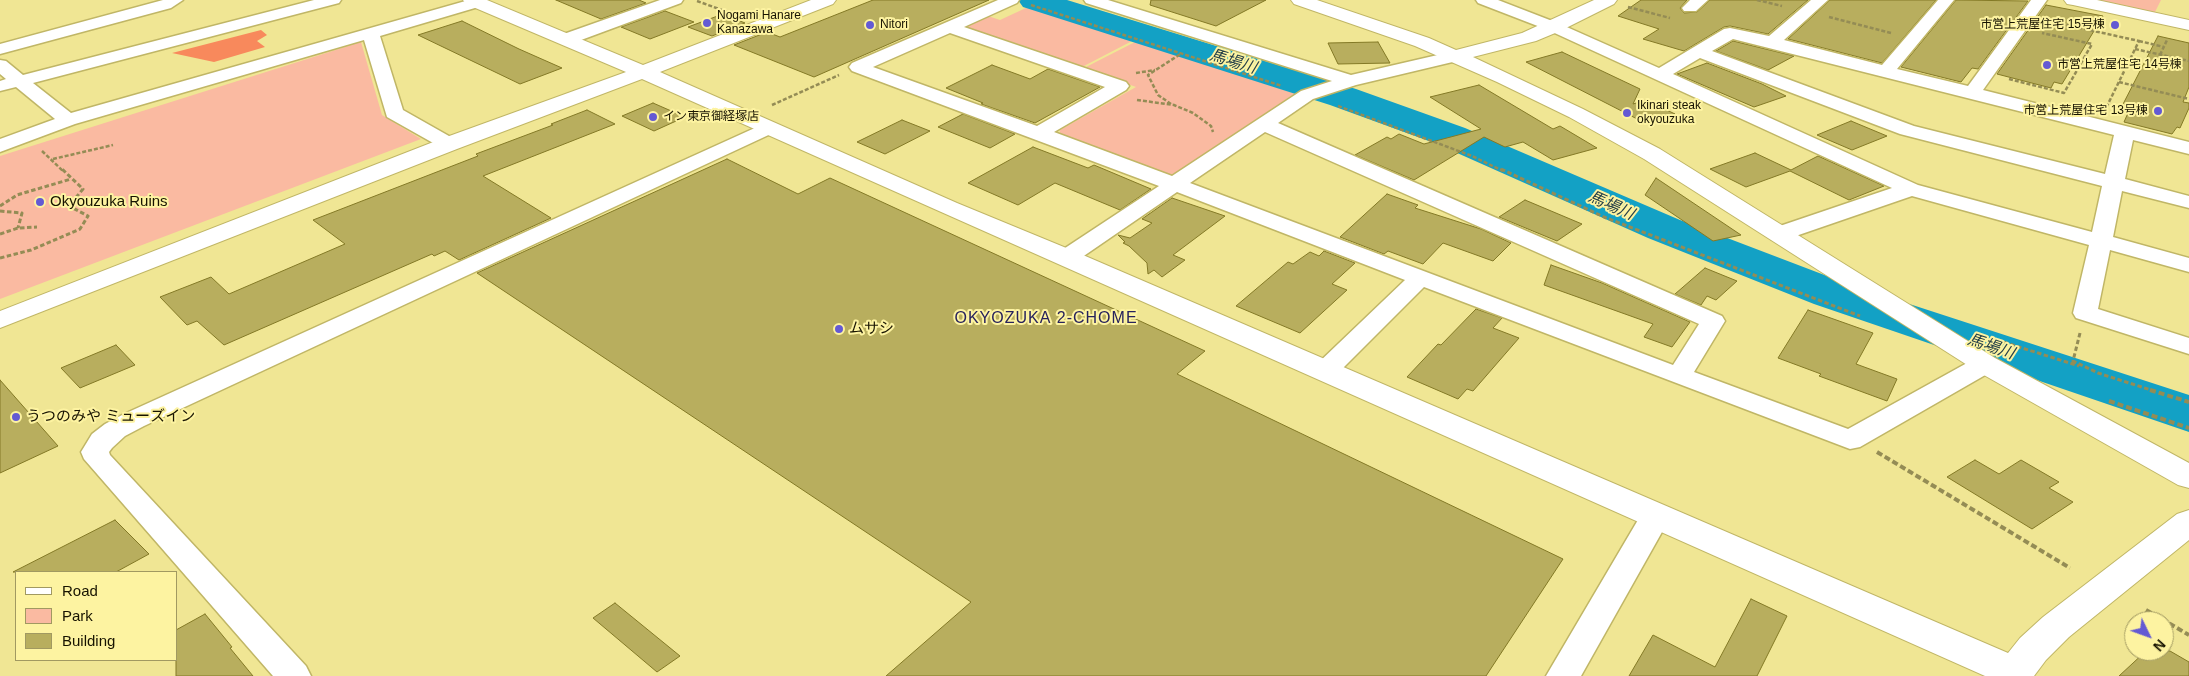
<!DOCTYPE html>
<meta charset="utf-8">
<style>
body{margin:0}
#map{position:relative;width:2189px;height:676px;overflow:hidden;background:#f0e694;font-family:Helvetica,sans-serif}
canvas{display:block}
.legend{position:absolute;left:15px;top:571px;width:162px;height:90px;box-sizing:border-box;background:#fdf3a1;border:1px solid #a19961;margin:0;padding:6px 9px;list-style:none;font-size:15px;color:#171300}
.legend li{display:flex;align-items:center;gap:10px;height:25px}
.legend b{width:25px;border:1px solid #a19961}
.north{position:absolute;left:2124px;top:611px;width:50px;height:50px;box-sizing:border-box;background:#fdf3a1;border:1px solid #a19961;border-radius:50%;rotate:132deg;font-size:14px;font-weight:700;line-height:20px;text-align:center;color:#171300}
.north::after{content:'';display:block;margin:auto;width:18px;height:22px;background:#645ad3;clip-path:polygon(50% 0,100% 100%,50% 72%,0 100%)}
</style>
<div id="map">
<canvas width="2189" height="676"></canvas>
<ul class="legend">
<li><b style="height:6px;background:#fff"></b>Road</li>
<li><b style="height:14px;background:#fabaa1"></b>Park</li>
<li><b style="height:14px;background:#b8ae5e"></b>Building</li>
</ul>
<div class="north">N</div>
</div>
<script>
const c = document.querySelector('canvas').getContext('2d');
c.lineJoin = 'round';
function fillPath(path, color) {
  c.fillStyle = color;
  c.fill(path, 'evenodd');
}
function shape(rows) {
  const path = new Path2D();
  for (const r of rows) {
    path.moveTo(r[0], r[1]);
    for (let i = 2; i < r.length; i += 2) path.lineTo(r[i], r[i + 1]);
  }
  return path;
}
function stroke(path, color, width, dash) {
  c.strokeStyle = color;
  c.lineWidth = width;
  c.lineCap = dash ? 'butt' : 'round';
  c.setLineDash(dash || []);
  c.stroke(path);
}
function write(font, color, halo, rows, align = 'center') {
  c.font = font + ' Helvetica,"Noto Sans JP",sans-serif';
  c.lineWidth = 4;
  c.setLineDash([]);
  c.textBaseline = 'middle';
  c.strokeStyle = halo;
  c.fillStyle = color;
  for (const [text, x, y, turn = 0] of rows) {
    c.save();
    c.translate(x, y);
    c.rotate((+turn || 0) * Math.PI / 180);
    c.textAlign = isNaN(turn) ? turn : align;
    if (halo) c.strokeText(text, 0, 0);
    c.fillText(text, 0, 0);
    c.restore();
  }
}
fillPath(shape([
 [2089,0,2161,0,2154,14],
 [1028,7,1134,40,1082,67,968,29,967,24,985,15,1000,20],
 [1137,41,1296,94,1172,179,1060,136,1060,130,1136,87,1084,68],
 [361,42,382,115,421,139,0,299,0,156]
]), '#fabaa1');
fillPath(shape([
 [261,30,267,35,257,41,265,47,214,62,172,53]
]), '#f8895c');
fillPath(shape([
 [1018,0,1067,0,1356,89,1465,128,1680,220,1848,284,2189,395,2189,432,1814,304,1648,238,1437,144,1330,105,1023,7,1018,0]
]), '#13a1c5');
const building = shape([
 [556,0,639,0,646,3,601,19,556,0],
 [873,0,989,0,814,77,734,45,767,32,780,37,873,0],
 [1151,0,1266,0,1216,26,1150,5,1151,0],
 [1641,0,1687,0,1680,8,1684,13,1697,12,1710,0,1808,0,1768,34,1730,26,1724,27,1684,51,1643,39,1659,29,1618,16,1641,0],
 [1830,0,1936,0,1882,63,1788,39,1830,0],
 [1956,0,2028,1,1978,69,1972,68,1961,82,1901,67,1956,0],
 [2046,5,2103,16,2062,84,2054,82,2051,88,1997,74,2046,5],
 [665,11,694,22,650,39,621,27,665,11],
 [723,14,745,23,712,36,688,27,723,14],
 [462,21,519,49,562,68,520,84,418,35,462,21],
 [2158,36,2189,43,2189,87,2183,102,2189,103,2189,108,2180,128,2177,127,2172,134,2124,122,2128,113,2120,110,2158,36],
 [1733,41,1794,56,1768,70,1716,51,1733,41],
 [1378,42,1390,63,1338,64,1328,43,1378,42],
 [1562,52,1640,89,1633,104,1646,100,1675,114,1645,123,1526,62,1562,52],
 [1707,63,1762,84,1786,96,1754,107,1677,74,1707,63],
 [992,65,1030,79,1048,69,1100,87,1035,123,981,104,983,103,946,88,992,65],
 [1479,85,1553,129,1560,126,1597,148,1553,160,1523,142,1505,147,1484,137,1414,180,1355,155,1387,137,1391,139,1399,134,1424,144,1481,129,1430,97,1479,85],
 [653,103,685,117,654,131,622,116,653,103],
 [587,110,615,124,483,176,551,218,459,260,445,251,434,256,432,254,224,345,197,321,187,325,160,297,211,277,229,294,345,244,313,220,478,156,476,154,553,125,551,124,587,110],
 [963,114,1015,134,990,148,938,127,963,114],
 [902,120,930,131,885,154,857,142,902,120],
 [1851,121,1887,136,1852,150,1817,135,1851,121],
 [1033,147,1088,168,1094,165,1151,189,1120,210,1055,183,1018,205,968,183,1033,147],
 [1755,153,1791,170,1818,156,1884,186,1849,200,1790,171,1746,187,1710,169,1755,153],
 [727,159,798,194,830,178,1205,351,1177,374,1563,559,1486,676,886,676,971,602,477,273,727,159],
 [1656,178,1741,235,1713,241,1645,195,1656,178],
 [1387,194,1418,205,1415,208,1481,229,1511,243,1493,261,1443,243,1423,264,1388,251,1384,254,1340,237,1387,194],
 [1172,198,1225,216,1173,255,1185,260,1162,277,1154,270,1148,274,1147,263,1129,246,1123,243,1125,242,1118,235,1130,238,1152,223,1142,219,1172,198],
 [1525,200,1582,224,1557,241,1499,217,1525,200],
 [1324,251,1355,263,1332,284,1347,290,1300,333,1236,306,1288,262,1293,264,1310,252,1319,256,1324,251],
 [1551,265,1602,283,1690,322,1672,347,1644,337,1653,324,1544,285,1551,265],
 [1705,268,1737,281,1716,300,1707,296,1701,305,1675,294,1705,268],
 [1476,309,1502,318,1493,328,1519,338,1473,391,1467,389,1458,399,1407,377,1438,344,1441,345,1476,309],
 [1808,310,1873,333,1856,364,1897,379,1887,401,1819,376,1821,374,1778,358,1808,310],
 [116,345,135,365,80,388,61,368,116,345],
 [0,380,58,446,0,473,0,380],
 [1975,460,1999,474,2021,460,2059,482,2049,488,2073,502,2032,529,1947,477,1975,460],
 [115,520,149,554,116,572,13,572,115,520],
 [1751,599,1787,616,1757,676,1629,676,1653,635,1715,667,1751,599],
 [615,603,680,656,657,672,593,618,615,603],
 [205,614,232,647,230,648,253,676,176,676,176,630,205,614],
 [2146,651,2170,651,2189,662,2189,676,2119,676,2146,651]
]);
fillPath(building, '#b8ae5e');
stroke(building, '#837926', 1);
const street = shape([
 [163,0,183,0,171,8,0,54,0,44,163,0],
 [314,0,341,0,339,3,33,83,71,113,469,0,486,0,487,2,485,5,380,36,403,110,456,140,459,144,456,148,449,150,442,148,387,117,364,40,75,124,0,152,0,139,55,119,16,87,0,91,0,81,6,79,0,74,0,60,6,61,23,75,314,0],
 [660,0,683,0,681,3,573,43,567,44,561,43,559,39,561,35,660,0],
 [998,0,1019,0,1017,3,964,27,1126,82,1129,86,1126,90,1054,132,1172,176,1301,91,1332,81,1086,3,1084,0,1108,0,1351,75,1455,51,1461,52,1464,56,1461,60,1356,85,1313,99,1278,123,1722,316,1725,321,1694,372,1848,429,1976,358,1985,356,1994,358,1998,364,1994,370,1860,447,1850,449,1424,287,1334,377,1325,379,1316,377,1312,371,1316,365,1405,280,1177,192,1075,262,1067,264,1059,262,1056,257,1059,252,1159,186,852,71,849,67,852,63,998,0],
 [950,33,1105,87,1037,126,873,67,950,33],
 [1265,132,1699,324,1673,365,1190,183,1265,132],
 [1476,0,1498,0,1560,24,1659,68,1724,29,1730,28,1769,36,1811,0,1828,0,1784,40,1882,65,1938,0,1954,0,1897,69,1968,86,2031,0,2047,0,1983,90,2189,142,2189,154,2133,140,2125,179,2189,196,2189,208,2122,191,2113,237,2189,258,2189,272,2110,250,2098,309,2189,338,2189,354,2076,318,2073,313,2089,245,1912,196,1787,239,1779,241,1771,239,1768,234,1771,229,1892,188,1548,30,1478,3,1476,0],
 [1733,39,2114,135,2105,174,1914,126,1712,51,1733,39],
 [1700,58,1900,134,2102,186,2092,232,1918,185,1673,74,1700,58],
 [1690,0,1708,0,1696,11,1684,11,1682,8,1690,0],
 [768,122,775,124,778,128,775,132,144,426,125,436,112,448,109,452,110,455,306,666,311,676,273,676,84,459,81,452,92,434,105,424,124,414,768,122],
 [1656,505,1667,508,1671,516,1581,676,1546,676,1645,508,1656,505]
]);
const secondary = shape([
 [463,0,487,0,643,65,811,0,836,0,833,4,660,72,957,203,1076,252,2008,653,2020,638,2043,617,2177,514,2189,510,2189,540,2069,637,2046,660,2034,676,1985,676,642,79,457,149,0,328,0,311,441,139,626,72,466,4,463,0],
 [1291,0,1317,0,1429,38,1456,50,1522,33,1594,0,1617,0,1614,4,1560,31,1536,41,1473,57,1583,109,1660,149,1995,358,2189,463,2189,488,2178,485,1975,370,1644,159,1569,117,1497,82,1415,46,1294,4,1291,0],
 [2064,0,2097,0,2189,20,2189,30,2073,5,2067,4,2064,0]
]);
stroke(street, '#c0b666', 3);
stroke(secondary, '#c0b666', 2);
stroke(shape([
 [1757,0,1782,6],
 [697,1,733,14],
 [1031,5,1282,86],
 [1628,7,1670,18],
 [1829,17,1891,33],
 [2049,21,2139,41,2107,106],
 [2139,41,2164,47],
 [2135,49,2189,61],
 [2160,55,2167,40],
 [1136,73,1155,70],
 [2009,79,2064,93,2092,44,2042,33],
 [2119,82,2189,99],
 [1137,100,1174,105,1193,113,1211,126,1213,132],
 [1171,104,1158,95,1148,75,1182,53],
 [772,105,839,75],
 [1338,106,1472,156,1503,171],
 [42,151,63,171],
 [53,159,113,145]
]), '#948c55', 2.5, [4, 2]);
stroke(shape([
 [1501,169,1604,217,1860,316],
 [0,206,17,195,71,179],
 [0,211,22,213,18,228],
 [0,234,18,228,37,227],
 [0,258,31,250,80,229,88,216,69,206,83,189,62,169],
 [2080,333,2073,361,2098,373,2154,391],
 [1997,340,2079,366]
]), '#948c55', 3, [4.5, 2.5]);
stroke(shape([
 [2150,390,2189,402],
 [2109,401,2189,428],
 [1877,452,2070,568],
 [2146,610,2189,635]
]), '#948c55', 4, [6, 3]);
fillPath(street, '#fff');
fillPath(secondary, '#fff');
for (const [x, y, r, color] of [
 [707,23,5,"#645ad3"],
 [870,25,5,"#645ad3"],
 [2115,25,5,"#645ad3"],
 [2047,65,5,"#645ad3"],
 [2158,111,5,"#645ad3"],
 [1627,113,5,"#645ad3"],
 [653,117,5,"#645ad3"],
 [40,202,5,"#645ad3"],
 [839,329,5,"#645ad3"],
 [16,417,5,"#645ad3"]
]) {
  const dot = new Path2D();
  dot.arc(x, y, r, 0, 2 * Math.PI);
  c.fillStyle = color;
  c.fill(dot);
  stroke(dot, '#fdf3a1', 2);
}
write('12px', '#171300', '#fdf3a1', [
 ["Nogami Hanare",717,16],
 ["Kanazawa",717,30],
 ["Nitori",880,25],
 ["市営上荒屋住宅 15号棟",2105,25,"right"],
 ["市営上荒屋住宅 14号棟",2057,65],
 ["Ikinari steak",1637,106],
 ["okyouzuka",1637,120],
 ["市営上荒屋住宅 13号棟",2148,111,"right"],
 ["イン東京御経塚店",663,117]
], 'left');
write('15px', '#171300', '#fdf3a1', [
 ["Okyouzuka Ruins",50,202],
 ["ムサシ",849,329],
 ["うつのみや ミューズイン",26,417]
], 'left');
write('italic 16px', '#264049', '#fdf3a1', [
 ["馬場川",1233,62,17],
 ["馬場川",1611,206,24],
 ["馬場川",1991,347,19]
]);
c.letterSpacing = '1px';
write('16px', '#27225c', '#fdf3a1', [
 ["OKYOZUKA 2-CHOME",1046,319]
]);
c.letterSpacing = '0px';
</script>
